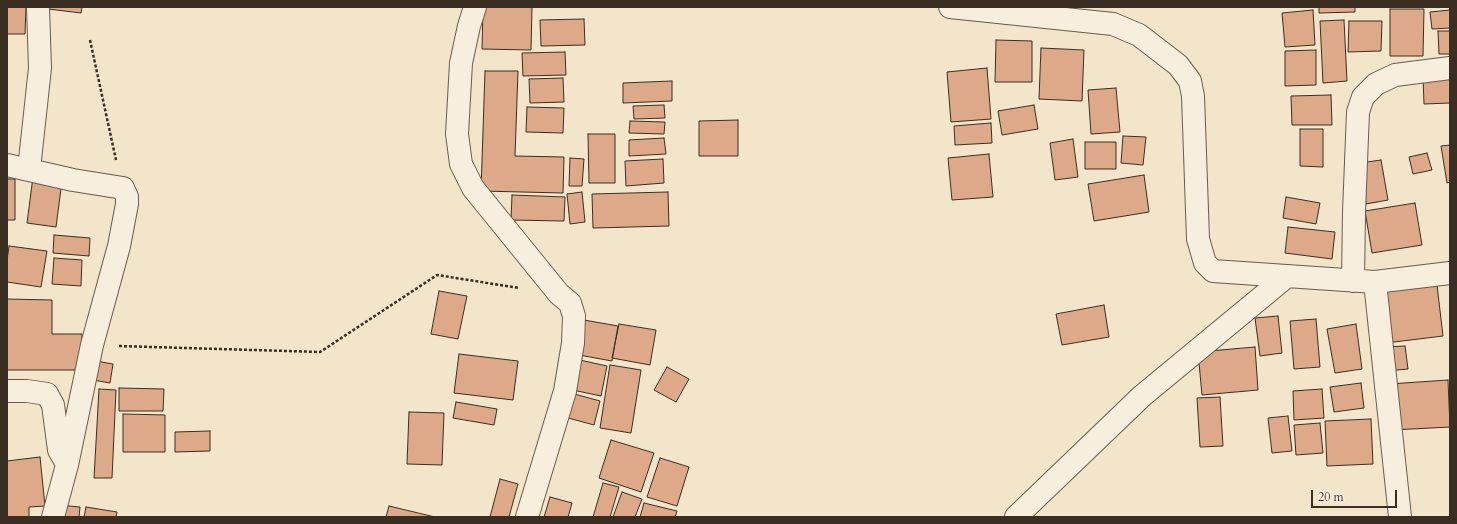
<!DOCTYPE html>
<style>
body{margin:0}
#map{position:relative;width:1457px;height:524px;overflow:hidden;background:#f3e5ca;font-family:Cardo,serif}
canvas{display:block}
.frame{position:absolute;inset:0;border:8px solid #3a2e22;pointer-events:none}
.scale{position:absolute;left:1311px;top:490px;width:86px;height:18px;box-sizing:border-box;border:2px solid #3a2e22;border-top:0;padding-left:5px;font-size:12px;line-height:14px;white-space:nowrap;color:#3a2e22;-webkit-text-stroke:3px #f7eedd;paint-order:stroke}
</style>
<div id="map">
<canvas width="1457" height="524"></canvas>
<div class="frame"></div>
<div class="scale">20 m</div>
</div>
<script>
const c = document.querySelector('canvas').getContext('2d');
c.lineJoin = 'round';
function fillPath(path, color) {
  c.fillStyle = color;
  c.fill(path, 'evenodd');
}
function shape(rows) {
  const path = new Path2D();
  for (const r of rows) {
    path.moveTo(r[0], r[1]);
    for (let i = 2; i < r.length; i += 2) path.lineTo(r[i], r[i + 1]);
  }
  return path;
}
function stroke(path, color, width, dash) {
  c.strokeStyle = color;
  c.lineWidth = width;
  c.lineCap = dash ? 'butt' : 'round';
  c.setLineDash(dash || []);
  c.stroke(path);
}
const building = shape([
 [7,7,26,7,25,34,7,34,7,7],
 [48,7,82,7,81,13,48,9,48,7],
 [483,7,532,7,531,50,482,49,483,7],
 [1319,7,1355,7,1355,12,1319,13,1319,7],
 [1390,9,1424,9,1423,56,1390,56,1390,9],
 [1313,10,1315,45,1285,47,1282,13,1313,10],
 [1450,10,1450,28,1432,29,1430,12,1450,10],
 [584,19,585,45,541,46,540,20,584,19],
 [1344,20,1347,81,1323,83,1320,21,1344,20],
 [1349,21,1382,21,1381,51,1348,52,1349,21],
 [1438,31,1450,31,1450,54,1439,54,1438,31],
 [996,40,1032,41,1032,82,995,82,996,40],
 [1041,48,1084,50,1082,101,1039,99,1041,48],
 [1316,50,1316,85,1285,86,1285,51,1316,50],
 [565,52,566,75,523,76,522,53,565,52],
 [987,68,991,119,951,122,947,72,987,68],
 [485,71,518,71,515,156,564,157,563,193,481,191,485,71],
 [1450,76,1450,103,1424,104,1423,77,1450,76],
 [563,78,564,102,530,103,529,79,563,78],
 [672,81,672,101,623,103,623,83,672,81],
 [1116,88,1120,132,1091,134,1088,90,1116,88],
 [1331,95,1332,125,1292,125,1291,96,1331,95],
 [664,105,665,118,634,119,633,106,664,105],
 [1034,105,1038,129,1002,135,998,111,1034,105],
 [527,107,564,108,563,133,526,132,527,107],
 [738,120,738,156,699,156,699,121,738,120],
 [630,121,665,122,664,134,629,133,630,121],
 [991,123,992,143,955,145,954,126,991,123],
 [1300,129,1323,129,1323,167,1300,166,1300,129],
 [588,134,615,134,615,183,589,183,588,134],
 [1123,136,1146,137,1143,165,1121,163,1123,136],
 [664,138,666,154,629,156,629,140,664,138],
 [1073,139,1078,177,1055,180,1050,143,1073,139],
 [1085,142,1116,142,1116,169,1085,169,1085,142],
 [1450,145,1450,182,1447,183,1441,146,1450,145],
 [1427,153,1432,170,1413,174,1409,157,1427,153],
 [989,154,993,197,952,200,948,158,989,154],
 [570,158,584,159,582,186,569,186,570,158],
 [663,159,664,183,626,186,625,161,663,159],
 [1381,160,1388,200,1366,204,1360,163,1381,160],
 [1144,175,1149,212,1094,221,1088,184,1144,175],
 [33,177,62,181,56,227,27,223,33,177],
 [7,179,15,179,15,220,7,220,7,179],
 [582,192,585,222,570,224,567,194,582,192],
 [668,192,669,226,593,228,592,194,668,192],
 [512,195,565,197,564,221,511,220,512,195],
 [1286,197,1320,203,1316,224,1283,218,1286,197],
 [1415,203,1422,245,1372,253,1365,211,1415,203],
 [1288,227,1335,232,1332,259,1285,253,1288,227],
 [54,235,90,238,89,256,53,253,54,235],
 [9,246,47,251,41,287,7,282,7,261,9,246],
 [54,258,82,260,81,286,52,284,54,258],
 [1437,285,1443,336,1386,343,1379,292,1437,285],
 [439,291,467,296,458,339,431,334,439,291],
 [7,299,52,300,52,334,82,334,82,370,7,370,7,299],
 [1104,305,1109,337,1062,345,1056,314,1104,305],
 [1278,316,1282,353,1260,356,1255,318,1278,316],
 [1316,319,1320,367,1294,369,1290,321,1316,319],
 [584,320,618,326,612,361,579,355,584,320],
 [619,324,656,330,650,365,612,358,619,324],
 [1356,324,1362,369,1335,373,1327,329,1356,324],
 [1405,346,1408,369,1387,371,1385,347,1405,346],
 [1255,347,1258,390,1202,395,1198,352,1255,347],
 [459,354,518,361,513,400,454,393,459,354],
 [575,359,607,366,601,396,568,389,575,359],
 [96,361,113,364,110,383,93,380,96,361],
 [610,365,641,370,631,433,600,428,610,365],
 [667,367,689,379,676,402,654,390,667,367],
 [1448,380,1450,427,1392,430,1389,384,1448,380],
 [1361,383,1364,408,1334,412,1330,387,1361,383],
 [119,388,164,389,163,411,119,411,119,388],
 [99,389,116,390,112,478,94,478,99,389],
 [1322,389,1324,418,1294,420,1293,391,1322,389],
 [567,392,600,401,594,425,561,416,567,392],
 [1220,397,1223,446,1200,447,1197,398,1220,397],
 [456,402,497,409,494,425,453,418,456,402],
 [409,412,444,413,442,465,407,464,409,412],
 [123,414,165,415,165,452,123,452,123,414],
 [1288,416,1292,451,1272,453,1268,418,1288,416],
 [1371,419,1373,464,1327,466,1325,421,1371,419],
 [1320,423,1323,453,1296,455,1294,425,1320,423],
 [210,431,210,451,175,452,175,432,210,431],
 [611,440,654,453,641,492,599,478,611,440],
 [40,457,45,506,29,507,29,517,7,517,7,461,40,457],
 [660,458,689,467,677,506,647,497,660,458],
 [500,479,518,484,509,517,490,517,500,479],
 [603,483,619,487,610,517,593,517,603,483],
 [622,492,642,499,635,517,613,517,622,492],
 [550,497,572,503,568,517,544,517,550,497],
 [644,503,677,511,675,517,640,517,644,503],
 [59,505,80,507,79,517,57,517,59,505],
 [389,506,435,517,386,517,389,506],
 [86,507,117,512,116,517,84,517,86,507]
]);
fillPath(building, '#dea988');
stroke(building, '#3a2e22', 1);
const street = shape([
 [475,7,469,26,461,63,457,134,461,164,473,188,559,294,570,303,574,316,573,343,565,391,527,517],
 [950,7,1113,24,1139,35,1178,65,1190,81,1193,96,1198,239,1205,263,1213,271,1375,282,1450,273],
 [7,165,73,180,123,188,127,197,127,204,119,246,92,345,67,465,53,517],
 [29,169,40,68,38,7],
 [1353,281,1354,212,1358,112,1363,97,1376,84,1395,75,1450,68],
 [1375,282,1400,517],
 [7,391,27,391,47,394,53,405,59,450,67,464],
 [1016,517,1142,396,1286,277]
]);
stroke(street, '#685c4c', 24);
stroke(shape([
 [90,40,116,160],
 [119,346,320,352,437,275,519,288]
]), '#3a2e22', 2.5, [3, 2]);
stroke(street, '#f7eedd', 22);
</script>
